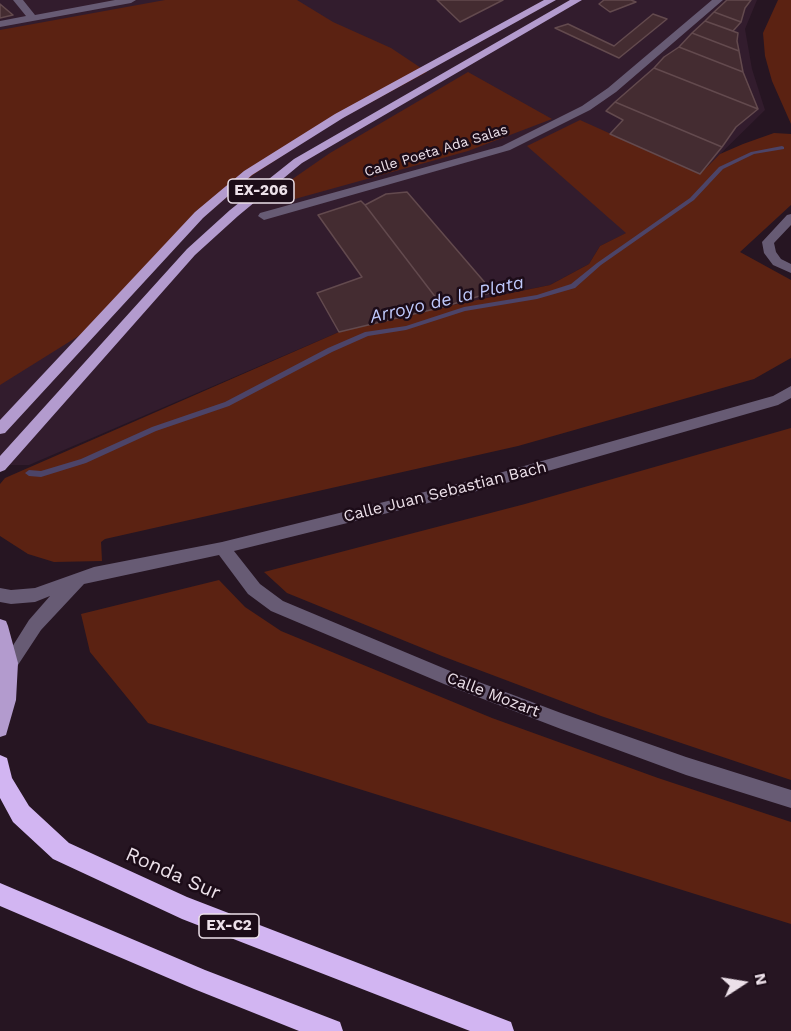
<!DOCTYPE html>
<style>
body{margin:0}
#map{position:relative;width:791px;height:1031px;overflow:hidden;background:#261522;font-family:"Work Sans",sans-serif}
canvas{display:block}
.north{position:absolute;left:713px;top:953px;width:60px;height:60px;-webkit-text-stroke:4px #1c0c18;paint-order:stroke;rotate:78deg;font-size:16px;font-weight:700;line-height:24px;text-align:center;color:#ece0e9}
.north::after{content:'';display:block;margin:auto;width:21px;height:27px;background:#ece0e9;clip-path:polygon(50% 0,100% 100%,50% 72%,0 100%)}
</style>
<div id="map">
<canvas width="791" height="1031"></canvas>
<div class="north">N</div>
</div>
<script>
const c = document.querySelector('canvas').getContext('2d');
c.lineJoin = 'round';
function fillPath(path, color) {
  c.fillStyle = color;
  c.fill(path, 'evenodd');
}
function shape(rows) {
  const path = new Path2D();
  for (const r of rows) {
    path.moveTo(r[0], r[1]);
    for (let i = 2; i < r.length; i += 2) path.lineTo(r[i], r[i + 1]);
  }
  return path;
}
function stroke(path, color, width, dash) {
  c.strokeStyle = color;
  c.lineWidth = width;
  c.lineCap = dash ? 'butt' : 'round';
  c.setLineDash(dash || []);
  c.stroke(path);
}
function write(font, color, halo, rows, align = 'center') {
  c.font = font + ' "Work Sans",sans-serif';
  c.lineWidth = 5;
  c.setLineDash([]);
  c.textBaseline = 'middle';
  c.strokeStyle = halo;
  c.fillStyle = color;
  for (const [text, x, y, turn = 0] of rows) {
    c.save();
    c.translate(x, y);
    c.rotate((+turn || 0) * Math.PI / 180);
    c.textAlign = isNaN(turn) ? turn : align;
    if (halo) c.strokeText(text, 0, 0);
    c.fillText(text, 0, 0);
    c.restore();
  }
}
fillPath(shape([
 [0,0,757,0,745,29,752,69,765,110,653,220,600,246,589,264,550,285,443,307,339,332,29,465,0,465]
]), '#321c2d');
fillPath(shape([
 [165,0,297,0,333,22,391,48,427,72,329,125,253,175,195,224,93,327,0,385,0,30],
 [778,0,791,0,791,124,772,81,765,56,763,33],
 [468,72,552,119,468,151,284,202,277,202,271,197,278,189,330,153],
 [580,120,700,174,720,154,743,144,774,133,791,134,791,205,740,252,791,280,791,358,754,379,518,446,105,539,101,542,102,561,54,562,28,554,0,536,0,484,5,478,339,332,443,307,550,285,589,264,600,246,626,233,527,146],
 [791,428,791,780,601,716,442,656,287,593,264,572,525,504],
 [219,580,245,607,281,631,492,718,658,778,791,822,791,924,148,723,90,652,81,614]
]), '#5b2212');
fillPath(shape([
 [782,146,784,147,784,149,754,154,723,169,694,200,601,265,575,288,537,299,465,311,406,330,368,336,332,352,229,406,156,431,86,463,41,477,29,476,25,473,29,470,41,471,81,459,152,427,225,402,328,348,365,332,406,326,464,307,537,295,571,284,597,263,690,198,719,167,751,152,782,146]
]), '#4c4468');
const building = shape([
 [437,0,503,0,460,22,437,0],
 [604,0,631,0,636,2,610,12,599,4,604,0],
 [727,0,751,0,745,8,741,22,714,12,727,0],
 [0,4,13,15,0,18,0,4],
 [714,12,741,22,733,31,705,21,714,12],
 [653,14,667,19,619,58,555,28,568,24,614,46,653,14],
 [705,21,738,33,737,41,739,51,692,33,705,21],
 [692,33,739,51,743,72,679,47,692,33],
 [679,47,743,72,758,109,654,68,664,57,679,47],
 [654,68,758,109,736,127,722,147,615,102,654,68],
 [615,102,722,147,700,174,610,134,623,120,606,111,615,102],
 [407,192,493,292,443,307,365,205,386,194,407,192],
 [361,201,365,205,443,307,339,332,317,293,362,277,318,215,361,201]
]);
fillPath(building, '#442c31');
stroke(building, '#634a4e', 1.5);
fillPath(shape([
 [13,0,23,0,35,15,115,0,136,0,131,3,0,27,0,21,26,16,13,0],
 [712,0,723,0,616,92,590,110,510,150,264,220,258,216,260,213,502,146,582,106,608,88,712,0],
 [791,214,791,225,774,243,776,252,781,259,791,264,791,273,773,265,764,253,762,242,787,215,791,214],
 [791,386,791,398,778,405,485,489,234,551,260,584,283,601,455,673,561,713,686,757,791,790,791,808,686,775,561,729,444,684,271,611,248,594,219,555,84,584,41,630,16,668,10,671,4,668,2,663,29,620,50,596,35,602,11,604,0,602,0,588,11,590,35,588,94,567,222,542,485,477,773,396,791,386]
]), '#675b74');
fillPath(shape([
 [544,0,556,0,343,118,252,175,203,218,5,433,0,434,0,420,195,212,244,171,335,114,544,0],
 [570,0,582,0,302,163,238,216,195,255,5,470,0,472,0,456,187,249,230,210,294,159,570,0],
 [0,619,6,621,8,626,18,663,16,700,6,735,0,737,0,619]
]), '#b39bce');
fillPath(shape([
 [0,755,7,758,12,778,29,806,69,843,187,897,511,1022,514,1031,470,1031,182,919,53,859,13,822,0,798,0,755],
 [0,883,205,970,340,1022,343,1031,299,1031,194,989,0,906,0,883]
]), '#d2b5f2');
write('14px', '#ece0e9', '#1c0c18', [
 ["Calle Poeta Ada Salas",436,151,-17]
]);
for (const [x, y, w] of [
 [261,191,66],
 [229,926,60]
]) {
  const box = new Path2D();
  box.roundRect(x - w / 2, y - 12, w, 24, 4.5);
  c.fillStyle = '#1c0c18';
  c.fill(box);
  stroke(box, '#ece0e9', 1.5);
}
write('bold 15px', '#ece0e9', null, [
 ["EX-206",261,191],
 ["EX-C2",229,926]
]);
write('16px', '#ece0e9', '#1c0c18', [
 ["Calle Juan Sebastian Bach",445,492,-14],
 ["Calle Mozart",493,695,21]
]);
write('italic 18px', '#bfc9fc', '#1c0c18', [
 ["Arroyo de la Plata",447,300,-13]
]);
write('20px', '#ece0e9', '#1c0c18', [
 ["Ronda Sur",173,874,24]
]);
</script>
